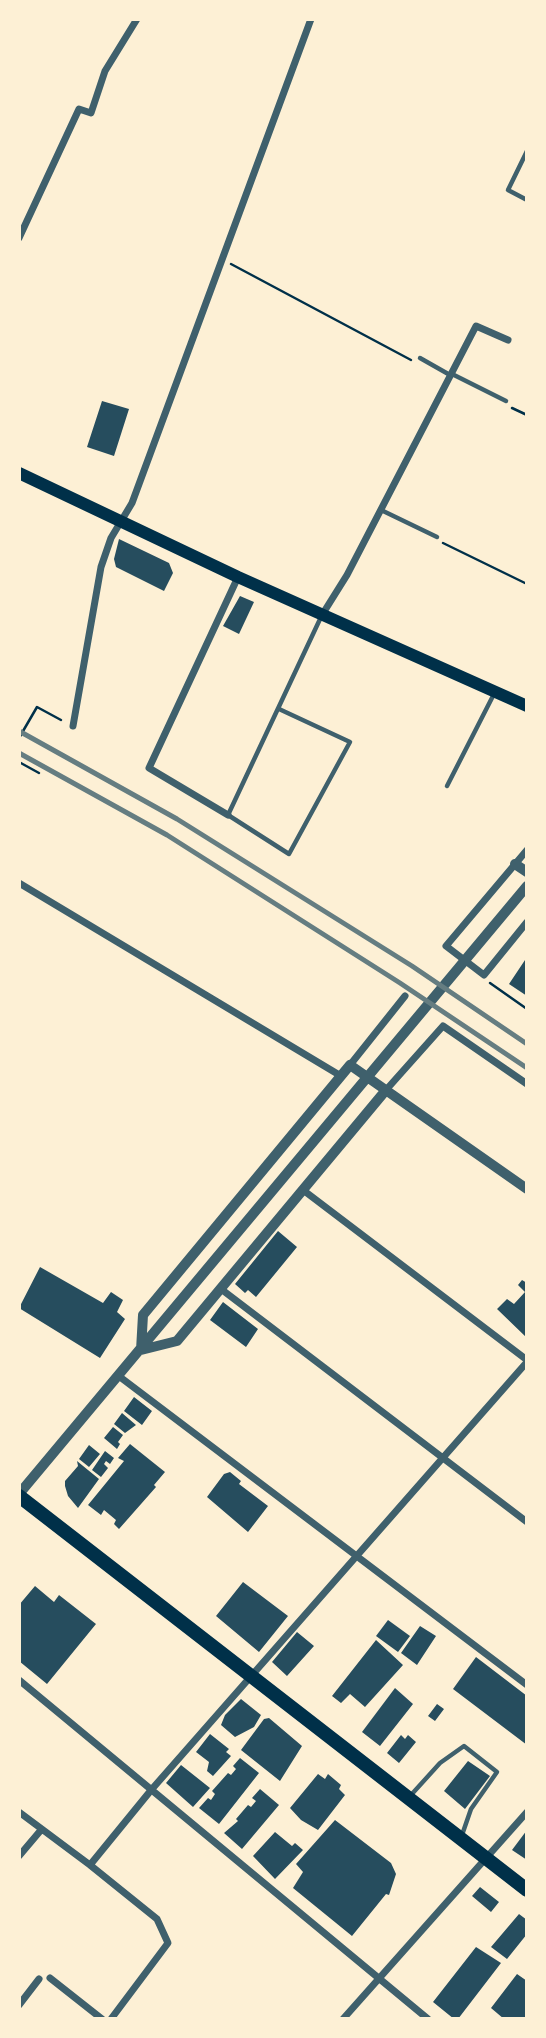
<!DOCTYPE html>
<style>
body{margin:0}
#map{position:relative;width:546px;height:2038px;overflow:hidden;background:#fdf0d5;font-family:Barlow,sans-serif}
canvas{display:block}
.frame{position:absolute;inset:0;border:21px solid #fdf0d5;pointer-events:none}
</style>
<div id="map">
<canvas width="546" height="2038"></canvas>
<div class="frame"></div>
</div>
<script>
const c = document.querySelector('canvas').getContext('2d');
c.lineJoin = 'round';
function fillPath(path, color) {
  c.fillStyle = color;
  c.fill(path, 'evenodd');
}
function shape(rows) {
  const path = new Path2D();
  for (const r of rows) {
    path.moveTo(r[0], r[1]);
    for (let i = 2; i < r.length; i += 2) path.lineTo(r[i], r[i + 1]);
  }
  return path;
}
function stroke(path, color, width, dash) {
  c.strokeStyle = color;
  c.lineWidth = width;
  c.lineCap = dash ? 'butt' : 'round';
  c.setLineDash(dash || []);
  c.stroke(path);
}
fillPath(shape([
 [102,401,129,409,114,456,87,447],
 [119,539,169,563,173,573,164,591,116,567,114,559],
 [240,596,254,602,239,634,223,626],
 [527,957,527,996,509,984],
 [278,1231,297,1247,256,1297,248,1290,245,1293,235,1284],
 [40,1267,103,1303,111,1292,123,1300,117,1312,125,1319,100,1358,19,1308],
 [522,1280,527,1283,527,1338,497,1309,507,1299,514,1304,525,1292,518,1285],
 [223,1302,258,1329,246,1347,210,1320],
 [134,1397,152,1411,142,1425,124,1411],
 [122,1413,136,1425,125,1433,114,1424],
 [113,1427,123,1435,118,1442,120,1444,117,1449,104,1438],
 [130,1444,165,1472,154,1485,156,1487,119,1529,114,1524,116,1520,104,1510,101,1515,88,1505,124,1461,118,1458],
 [89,1445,100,1454,89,1467,79,1459],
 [105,1451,114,1458,110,1464,106,1461,104,1464,108,1468,101,1477,92,1470],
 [77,1461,99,1479,78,1508,68,1496,65,1486,65,1481,78,1466],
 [230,1472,241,1481,239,1484,268,1506,248,1532,207,1497,224,1474],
 [243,1582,288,1616,259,1652,216,1616],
 [35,1586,54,1602,59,1595,96,1624,47,1684,19,1661,19,1605],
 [388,1620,410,1636,398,1652,376,1636],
 [420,1626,436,1636,417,1665,401,1653],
 [297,1632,314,1646,287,1676,272,1662],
 [376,1640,403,1665,365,1707,350,1694,341,1703,332,1696],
 [476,1657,527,1696,527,1745,453,1689],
 [395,1688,413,1704,380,1746,362,1732],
 [241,1699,261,1715,254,1727,235,1737,221,1725,225,1715],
 [437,1704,444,1709,435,1721,428,1716],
 [269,1718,302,1746,280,1781,241,1750,264,1719],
 [210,1734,229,1749,226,1752,231,1756,213,1776,207,1771,209,1762,196,1752],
 [401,1735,405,1739,408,1735,416,1742,399,1763,387,1753],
 [240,1758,259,1773,219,1824,199,1808,208,1798,211,1800,215,1794,212,1791,228,1773,231,1775,236,1769,233,1766],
 [468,1761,490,1776,465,1809,444,1791],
 [181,1765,210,1788,193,1807,166,1783],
 [318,1774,325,1779,328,1774,341,1785,339,1789,345,1795,318,1830,301,1820,290,1808],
 [260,1789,279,1805,242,1849,224,1833,238,1821,236,1819,248,1805,251,1807,256,1801,252,1798],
 [335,1820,391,1863,396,1874,389,1895,386,1894,352,1936,293,1888,303,1872,296,1864],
 [527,1830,527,1860,512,1850],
 [275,1832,292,1846,295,1843,303,1850,275,1879,253,1856],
 [480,1887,499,1902,491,1912,472,1896],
 [519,1914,527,1920,527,1934,507,1959,491,1947],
 [476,1947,501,1963,458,2019,454,2019,433,2002],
 [517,1974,527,1981,527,2019,504,2019,491,2008]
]), '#264d5e');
stroke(shape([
 [231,264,411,360],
 [512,408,527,415],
 [443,543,527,584],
 [19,738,37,707,61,720],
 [19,762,39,773],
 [490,983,527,1009]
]), '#003049', 2.5);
stroke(shape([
 [527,151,508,190,527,200],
 [420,358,450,375],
 [452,374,506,401],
 [381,510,437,537],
 [279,709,350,742,289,854,228,815,321,617],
 [447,786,495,692],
 [411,1795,440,1763,464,1746,497,1772,471,1809,462,1835]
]), '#3f606c', 4.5);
stroke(shape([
 [19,238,79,109,91,113,105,71,137,19],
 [322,615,347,575,476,326,508,340],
 [73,726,101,567,111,538,132,503,311,19],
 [228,815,149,768,238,577],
 [527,850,446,946,484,975,527,922],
 [19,883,341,1076],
 [350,1065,405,996],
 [386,1090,443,1026,527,1084],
 [303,1190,527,1360],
 [221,1289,527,1522],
 [120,1377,527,1685],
 [19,1680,428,2019],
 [19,1812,90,1865,152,1789,527,1362],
 [19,1856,41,1830],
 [90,1865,157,1919,168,1943,111,2019],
 [50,1978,102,2019],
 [19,2005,39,1979],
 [343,2019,527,1812]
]), '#3f606c', 7);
stroke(shape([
 [515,864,527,872],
 [386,1090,177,1341,141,1350,143,1315,350,1065,527,1189],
 [19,1494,527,886]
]), '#3f606c', 10);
stroke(shape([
 [19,473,238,577,527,706]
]), '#003049', 12);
stroke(shape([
 [19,1496,527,1890]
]), '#003049', 14);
stroke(shape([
 [19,731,177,819,412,966,527,1044],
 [19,753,167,835,400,983,527,1068]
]), '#657d81', 5);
</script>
